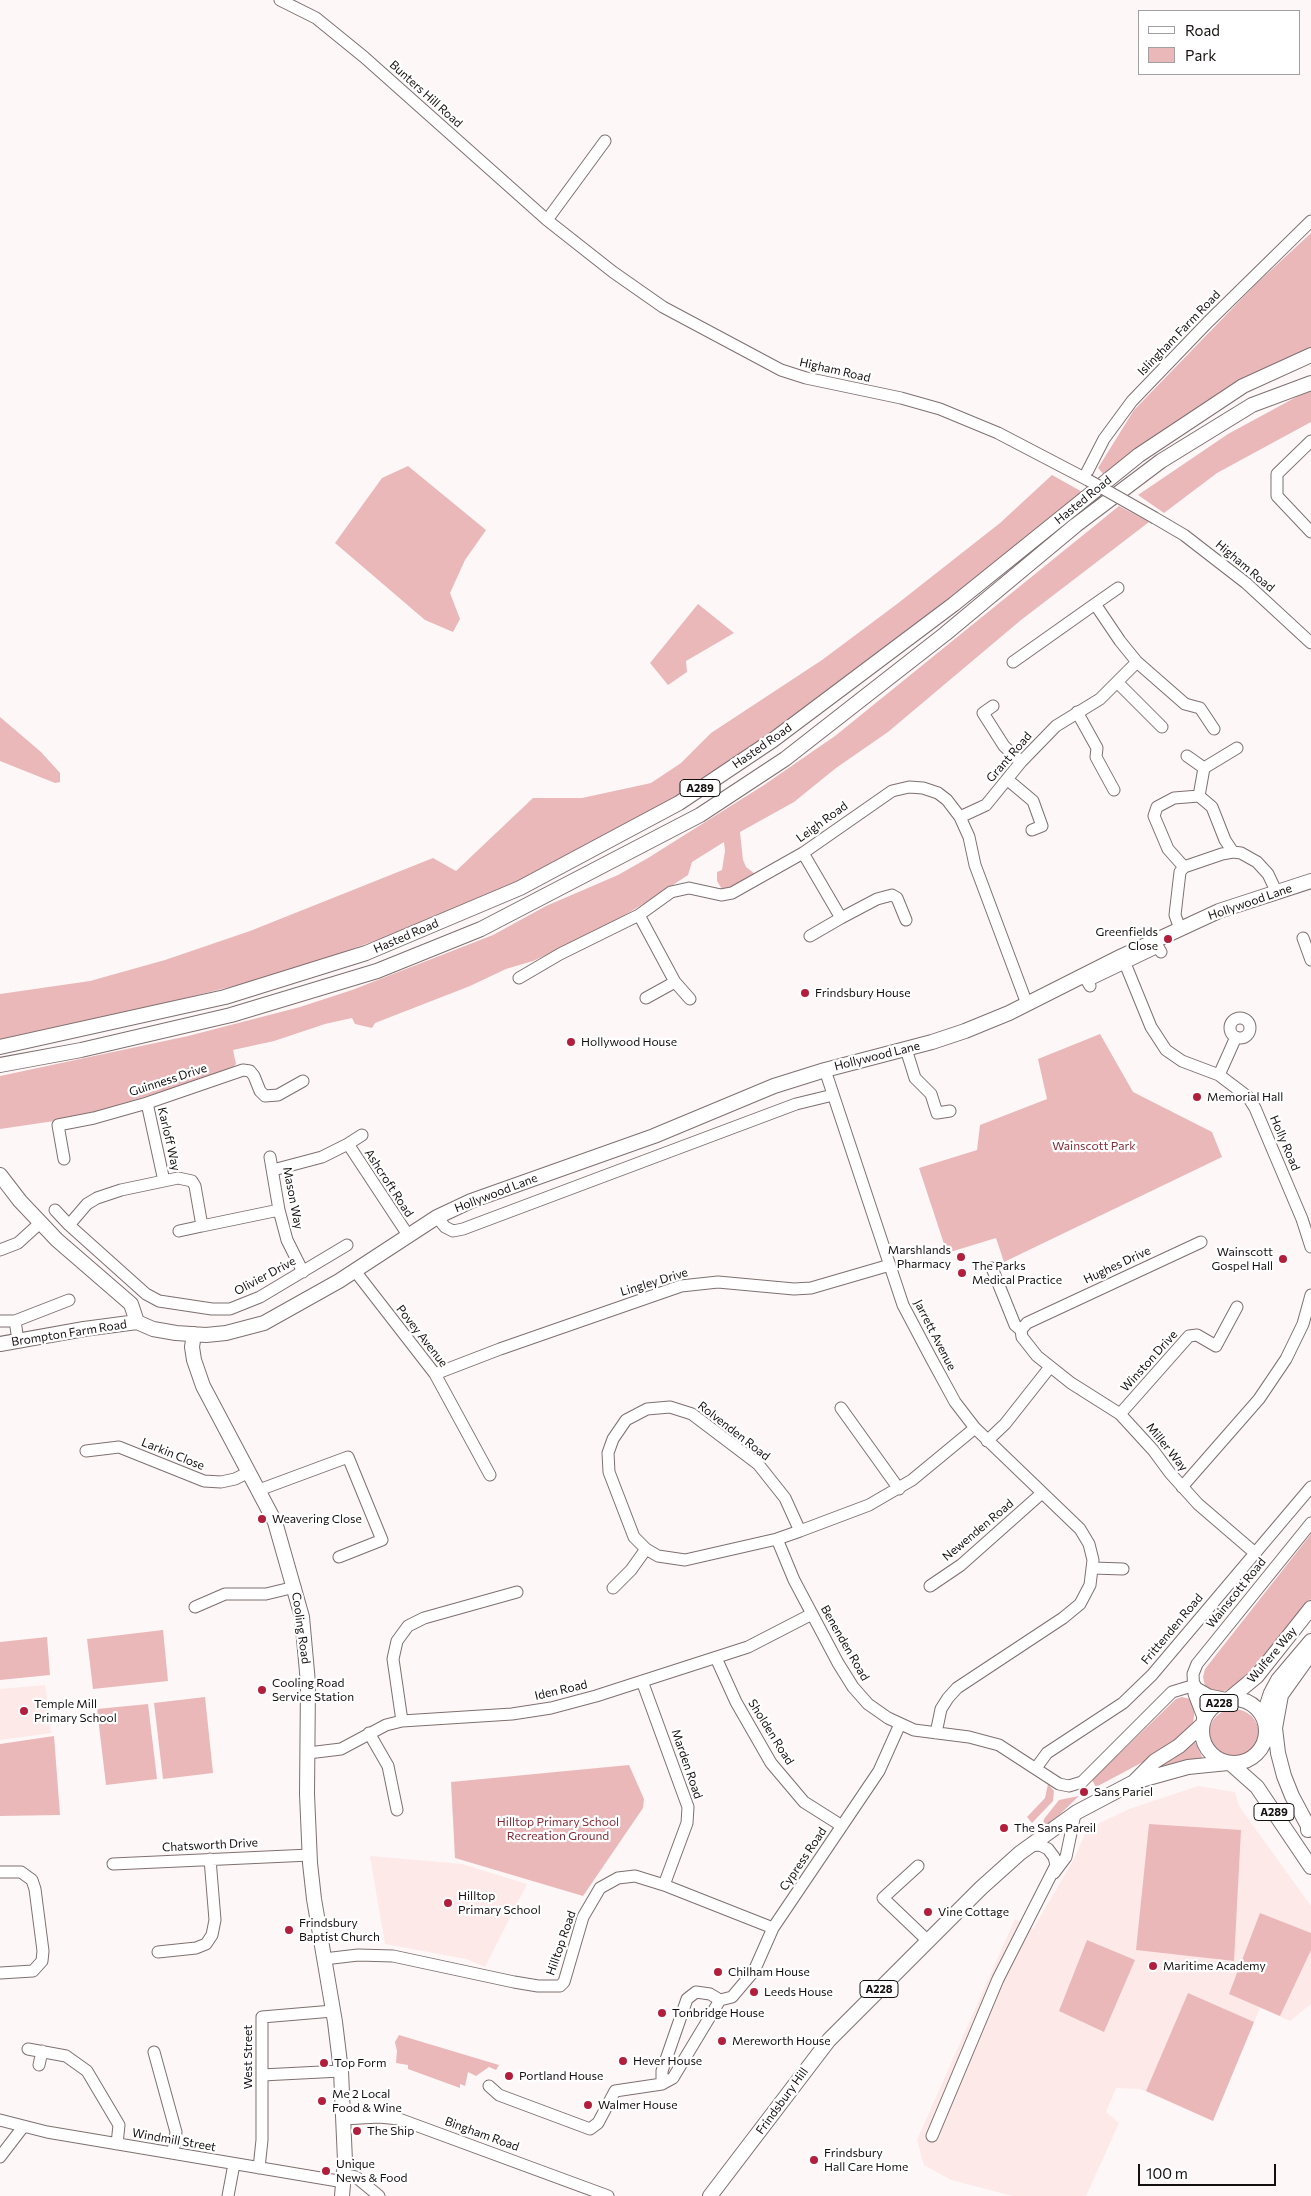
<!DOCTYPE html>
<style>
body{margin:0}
#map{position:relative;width:1311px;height:2196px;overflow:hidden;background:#fef7f7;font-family:Commissioner,sans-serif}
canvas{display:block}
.legend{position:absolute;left:1138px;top:10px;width:162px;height:65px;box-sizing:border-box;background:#fff;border:1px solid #a19f9f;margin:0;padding:6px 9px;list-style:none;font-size:15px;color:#151010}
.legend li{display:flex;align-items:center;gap:10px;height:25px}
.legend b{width:25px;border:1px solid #a19f9f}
.scale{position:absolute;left:1138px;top:2164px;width:138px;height:22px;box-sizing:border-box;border:2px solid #151010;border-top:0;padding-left:6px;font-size:15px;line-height:18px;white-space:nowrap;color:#151010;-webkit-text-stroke:4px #fff;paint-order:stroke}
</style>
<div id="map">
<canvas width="1311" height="2196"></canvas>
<ul class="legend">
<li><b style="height:6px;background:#fff"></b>Road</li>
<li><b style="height:14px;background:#ebb8ba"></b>Park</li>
</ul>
<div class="scale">100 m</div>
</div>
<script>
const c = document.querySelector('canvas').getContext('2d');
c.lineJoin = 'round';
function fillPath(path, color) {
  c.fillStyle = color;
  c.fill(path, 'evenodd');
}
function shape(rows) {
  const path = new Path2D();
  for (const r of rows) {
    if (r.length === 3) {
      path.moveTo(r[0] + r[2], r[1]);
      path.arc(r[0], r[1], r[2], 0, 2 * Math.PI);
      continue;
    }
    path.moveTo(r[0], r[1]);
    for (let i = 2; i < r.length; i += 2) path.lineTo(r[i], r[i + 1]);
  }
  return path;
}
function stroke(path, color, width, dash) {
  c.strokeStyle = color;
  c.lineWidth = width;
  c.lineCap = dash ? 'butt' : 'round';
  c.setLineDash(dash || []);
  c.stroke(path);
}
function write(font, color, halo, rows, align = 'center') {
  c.font = font + ' Commissioner,sans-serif';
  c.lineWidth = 4.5;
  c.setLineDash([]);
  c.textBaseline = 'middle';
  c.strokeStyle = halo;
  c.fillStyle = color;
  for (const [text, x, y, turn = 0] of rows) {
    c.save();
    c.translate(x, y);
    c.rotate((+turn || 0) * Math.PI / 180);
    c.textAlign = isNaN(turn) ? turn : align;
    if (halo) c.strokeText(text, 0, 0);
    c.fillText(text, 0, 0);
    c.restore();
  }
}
fillPath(shape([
 [45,1685,51,1733,0,1740,0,1689],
 [1198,1786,1235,1792,1239,1806,1311,1906,1311,2004,1290,2021,1260,2008,1213,2121,1140,2089,1116,2088,1106,2112,1119,2123,1086,2196,1013,2196,951,2180,924,2165,917,2140,1015,1919,1033,1929,1074,1859,1086,1832,1091,1827,1129,1809],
 [370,1856,462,1864,527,1884,485,1967,466,1959,385,1944]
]), '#fee9e9');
fillPath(shape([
 [1311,233,1311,348,1258,372,1177,421,1104,475,1098,468,1134,410,1255,285],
 [1311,389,1311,422,1217,473,1164,513,1138,495,1228,434],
 [408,466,486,530,465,560,450,593,460,619,453,632,425,620,335,543,382,478],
 [1052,475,1086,494,910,634,759,746,665,805,576,854,448,915,278,975,57,1030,0,1041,0,994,90,981,165,960,250,931,433,858,456,871,533,798,582,798,651,783,681,763,711,733,822,660,897,604,1000,523],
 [1119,506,1149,522,1021,620,888,732,836,768,794,802,740,832,743,860,746,867,755,874,747,881,723,891,717,881,717,872,722,870,725,851,724,842,692,862,688,875,650,900,596,932,533,961,506,969,470,986,375,1023,372,1028,355,1024,352,1018,325,1024,274,1041,233,1050,236,1064,229,1071,75,1118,0,1129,0,1076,188,1036,300,1007,352,990,493,935,546,906,618,875,648,858,764,785,835,736],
 [698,604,734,633,686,661,687,672,668,685,650,663],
 [0,717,41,752,60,773,60,782,55,783,0,761],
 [1100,1034,1133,1092,1212,1132,1222,1157,1004,1262,996,1238,947,1253,919,1168,977,1150,980,1125,1047,1099,1038,1059],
 [1311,1534,1311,1599,1242,1681,1227,1690,1218,1693,1211,1690,1205,1686,1203,1677,1205,1669],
 [163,1630,168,1681,93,1689,87,1639],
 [47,1637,50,1675,0,1680,0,1642],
 [205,1697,213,1773,163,1779,154,1703],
 [1182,1697,1190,1699,1195,1708,1193,1724,1189,1731,1156,1755,1096,1787,1092,1780,1176,1699],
 [148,1704,157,1779,106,1785,97,1709],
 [1234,1734,25],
 [54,1736,60,1815,0,1816,0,1744],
 [1194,1740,1203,1759,1182,1762,1156,1770,1154,1767],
 [629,1765,644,1799,643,1808,583,1896,455,1858,451,1782],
 [1048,1784,1054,1791,1053,1801,1032,1823,1027,1817,1045,1798],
 [1079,1796,1059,1815,1046,1825,1043,1825,1044,1819,1059,1800],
 [1149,1824,1241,1830,1234,1961,1136,1950],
 [1260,1913,1311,1933,1311,1950,1280,2016,1229,1994],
 [1087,1940,1135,1960,1104,2032,1059,2011],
 [1188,1993,1254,2022,1213,2121,1146,2091],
 [399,2035,499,2065,496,2070,489,2067,476,2076,468,2072,465,2086,460,2084,460,2088,408,2069,408,2065,396,2063,397,2051,395,2042]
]), '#ebb8ba');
const minor = shape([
 [280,0,316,18,364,57,547,220,613,272,663,307,781,370,806,378,901,398,940,409,998,433,1088,480],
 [547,220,605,141],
 [1311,441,1277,474,1277,496,1311,532],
 [1084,478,1104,439,1132,401,1208,322,1311,221],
 [1155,518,1184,535,1246,583,1311,643],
 [1013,662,1095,604],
 [1137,662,1185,704,1200,708,1214,729],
 [1118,683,1162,727],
 [993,706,983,713,1004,746,1021,762],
 [1077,712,1097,748,1096,757,1114,790],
 [1187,756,1204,768],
 [1008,780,1033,801,1042,826,1032,830],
 [1199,796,1204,768,1237,748],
 [960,817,986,805,1021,762,1056,726,1100,699,1137,662,1120,641,1095,604,1118,588],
 [803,853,841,918,810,936],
 [1184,867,1222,854,1233,852],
 [639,915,675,982,646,998],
 [841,918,877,899,892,895,897,898,906,920],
 [1180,929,1175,915,1180,872,1184,867,1168,849,1154,816,1157,807,1174,798,1199,796,1212,807,1225,840,1233,852,1241,853,1257,862,1268,874,1277,893],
 [1303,938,1311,960],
 [1122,956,1151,1027,1166,1050,1182,1061,1219,1075,1248,1097,1255,1108,1302,1219,1311,1247],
 [519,978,560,954,639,915,671,892,689,888,721,895,732,893,803,853,892,791,909,787,923,788,938,793,947,800,960,817,969,837,975,865,1027,1004],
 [675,982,690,999],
 [1090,986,1087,981,1158,947,1161,952],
 [1240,1028,10],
 [906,1049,915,1078,931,1094,937,1113,950,1111],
 [825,1070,903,1305,931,1358,955,1402,975,1428,1080,1529,1089,1544,1093,1560,1090,1585,1080,1604,1063,1618,957,1688,948,1698,941,1709,936,1733],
 [1219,1075,1236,1037],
 [147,1103,164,1181],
 [348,1144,362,1135],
 [270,1157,279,1210,287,1240,303,1272],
 [64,1159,58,1125,94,1118,147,1103,243,1070,250,1071,254,1076,260,1091,265,1096,278,1095,303,1081],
 [273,1170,322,1157,348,1144,408,1235],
 [55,1210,69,1225,87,1204,97,1198,121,1190,178,1178,192,1181,195,1186,202,1226,279,1210],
 [437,1217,445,1227,453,1231,463,1229,796,1104,833,1095],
 [69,1225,146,1294,159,1301,212,1309,230,1309,260,1297,347,1245],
 [179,1231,202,1226],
 [0,1250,18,1243,40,1223],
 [992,1268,1015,1325,1021,1330,1022,1337,1037,1356,1071,1383,1120,1414,1153,1450,1170,1473,1198,1504,1255,1553],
 [355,1271,435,1374,490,1475],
 [0,1321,15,1321],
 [1021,1330,1027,1323,1201,1242],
 [18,1340,15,1321,69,1300],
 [435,1374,500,1349,681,1286,718,1282,794,1289,811,1288,890,1265],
 [841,1408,899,1489],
 [1120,1414,1189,1336,1197,1335,1216,1346,1237,1307],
 [987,1441,1005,1424,1050,1367],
 [86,1451,119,1447,204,1481,221,1482,235,1479,249,1472],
 [1182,1487,1259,1399,1286,1359,1303,1324,1311,1295],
 [259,1490,348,1457,382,1540,339,1557],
 [800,1531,785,1498,758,1464,692,1414,670,1407,647,1409,626,1420,613,1439,608,1453,609,1472,634,1537,646,1549,658,1556,685,1560,777,1539,800,1531,869,1505,912,1480,975,1428],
 [777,1539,794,1580,838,1663,853,1687,868,1704,888,1718,914,1730,969,1737,999,1745,1059,1784,1069,1786,1082,1782,1172,1692,1195,1685],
 [1093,1568,1123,1569],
 [930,1586,961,1565,1042,1493],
 [613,1588,631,1570,646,1549],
 [195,1607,225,1594,266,1594,295,1587],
 [716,1658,736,1702,771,1763,804,1802,842,1826],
 [642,1681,688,1807,687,1823,664,1885],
 [1195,1687,1209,1695,1229,1699],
 [1204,1720,1194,1694,1193,1674,1197,1664,1311,1523],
 [402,1721,393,1659,397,1641,408,1626,424,1618,517,1592],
 [369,1733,388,1766,397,1810],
 [308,1753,341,1749,386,1725,402,1721,512,1714,551,1708,596,1696,748,1647,812,1614],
 [1036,1768,1047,1753,1123,1703,1152,1675,1311,1487],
 [113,1864,310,1855],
 [918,1866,883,1898,928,1941],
 [0,1872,21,1872,32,1880,35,1889,43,1951,42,1961,33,1971,0,1973],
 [1054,1873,1066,1857,1075,1814],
 [158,1952,196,1948,206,1944,212,1935,215,1920,210,1859],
 [324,1959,358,1955,393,1956,514,1982,538,1986,560,1986,564,1982,583,1917,600,1888,618,1878,635,1876,664,1885,773,1928],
 [28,2049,66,2056,87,2071,119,2125,117,2144],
 [154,2052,176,2132,173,2153],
 [39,2065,42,2051],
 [262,2075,341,2071],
 [662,2084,662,2071,687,1999,696,1992,710,1994,720,2000],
 [489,2086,499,2095,590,2129,598,2123,615,2091,662,2084,673,2078,720,2000,732,1997,754,1971,773,1928,879,1771,900,1724],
 [343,2119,379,2117,399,2119,608,2196],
 [0,2120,47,2132,344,2182],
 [932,2136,998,1979,1056,1865,1054,1857,1048,1849,1040,1845,1028,1846],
 [0,2157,23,2127],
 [259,2168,262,2140,262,2017,333,2011],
 [345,2175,356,2177,379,2196],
 [228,2196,234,2164]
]);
const major = shape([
 [0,1047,225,997,366,953,520,888,679,803,773,740,954,604,1139,455,1243,386,1311,355],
 [0,1065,81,1050,231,1015,377,971,481,929,700,815,785,759,945,634,1076,525,1161,461,1252,405,1311,383],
 [0,1175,20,1201,57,1240,131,1304,137,1322],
 [194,1334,192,1347,194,1360,203,1386,275,1522,302,1617,308,1683,307,1794,310,1863,314,1899,335,2022,341,2071,345,2161,342,2196],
 [0,1344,84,1329,137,1322,153,1329,176,1333,206,1335,226,1333,264,1323,339,1281,437,1217,471,1201,654,1136,774,1086,825,1070,932,1042,965,1031,1009,1013,1122,956,1219,911,1311,881],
 [1234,1731,32],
 [1229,1699,1257,1676,1311,1608],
 [1263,1717,1271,1693,1278,1680,1311,1641],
 [1230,1763,1257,1787,1311,1867],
 [1135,1781,1155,1761,1179,1746,1202,1725],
 [1308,1830,1308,1826,1292,1796,1284,1776,1278,1753,1275,1728,1281,1695,1311,1653],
 [710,2196,829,2040,981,1888,1020,1853,1077,1812,1134,1782,1188,1767,1228,1763]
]);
stroke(minor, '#7f7070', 13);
stroke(major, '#7f7070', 16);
stroke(minor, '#fff', 11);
stroke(major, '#fff', 14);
const minorBridge = shape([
 [1088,480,1155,518]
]);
stroke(minorBridge, '#7f7070', 13, []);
stroke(minorBridge, '#fff', 11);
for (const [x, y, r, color] of [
 [1168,939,5,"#b21f3d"],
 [805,993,5,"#b21f3d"],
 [571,1042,5,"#b21f3d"],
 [1197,1097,5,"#b21f3d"],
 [961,1257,5,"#b21f3d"],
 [1283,1259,5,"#b21f3d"],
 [962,1273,5,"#b21f3d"],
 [262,1519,5,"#b21f3d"],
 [262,1690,5,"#b21f3d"],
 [24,1711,5,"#b21f3d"],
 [1084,1792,5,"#b21f3d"],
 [1004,1828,5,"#b21f3d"],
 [448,1903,5,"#b21f3d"],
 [928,1912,5,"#b21f3d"],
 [289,1930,5,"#b21f3d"],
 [1153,1966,5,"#b21f3d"],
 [718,1972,5,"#b21f3d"],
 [754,1992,5,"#b21f3d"],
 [662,2013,5,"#b21f3d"],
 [722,2041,5,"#b21f3d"],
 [623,2061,5,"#b21f3d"],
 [324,2063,5,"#b21f3d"],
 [509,2076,5,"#b21f3d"],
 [322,2101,5,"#b21f3d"],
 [588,2105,5,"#b21f3d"],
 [357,2131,5,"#b21f3d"],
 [814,2160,5,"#b21f3d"],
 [326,2171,5,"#b21f3d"]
]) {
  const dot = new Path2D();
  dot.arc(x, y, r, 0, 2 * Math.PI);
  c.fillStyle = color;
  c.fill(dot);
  stroke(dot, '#fff', 2);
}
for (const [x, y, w] of [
 [700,788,40],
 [1219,1703,38],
 [1274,1812,40],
 [879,1989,38]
]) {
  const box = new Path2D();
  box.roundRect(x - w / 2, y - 8.5, w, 17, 4);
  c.fillStyle = '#fff';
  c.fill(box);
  stroke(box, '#151010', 1);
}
write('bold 11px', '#151010', null, [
 ["A289",700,788],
 ["A228",1219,1703],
 ["A289",1274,1812],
 ["A228",879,1989]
]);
write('12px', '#151010', '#fff', [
 ["Bunters Hill Road",426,94,42],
 ["Islingham Farm Road",1179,333,-46],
 ["Higham Road",835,370,13],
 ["Hasted Road",1083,500,-39],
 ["Higham Road",1245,566,40],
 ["Hasted Road",762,746,-35],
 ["Grant Road",1009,757,-49],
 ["Leigh Road",822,822,-36],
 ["Hollywood Lane",1250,902,-19],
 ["Hasted Road",406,936,-23],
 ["Hollywood Lane",877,1056,-14],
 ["Guinness Drive",168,1080,-18],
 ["Karloff Way",169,1139,77],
 ["Holly Road",1285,1143,67],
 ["Ashcroft Road",389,1183,57],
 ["Hollywood Lane",496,1193,-21],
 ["Mason Way",293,1198,79],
 ["Hughes Drive",1117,1265,-25],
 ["Olivier Drive",265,1276,-28],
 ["Lingley Drive",654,1282,-17],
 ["Brompton Farm Road",69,1333,-9],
 ["Jarrett Avenue",935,1335,63],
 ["Povey Avenue",422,1336,52],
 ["Winston Drive",1149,1361,-48],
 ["Rolvenden Road",734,1431,38],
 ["Miller Way",1167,1447,51],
 ["Larkin Close",173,1454,22],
 ["Newenden Road",978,1530,-40],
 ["Wainscott Road",1236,1593,-51],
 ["Cooling Road",301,1628,82],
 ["Frittenden Road",1172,1629,-50],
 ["Benenden Road",845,1643,60],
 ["Wulfere Way",1272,1655,-50],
 ["Iden Road",561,1690,-13],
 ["Sholden Road",771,1732,58],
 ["Marden Road",687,1764,71],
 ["Chatsworth Drive",210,1845,-3],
 ["Cypress Road",803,1859,-56],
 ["Hilltop Road",561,1943,-71],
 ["West Street",248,2057,-90],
 ["Frindsbury Hill",782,2101,-54],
 ["Bingham Road",482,2134,20],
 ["Windmill Street",174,2140,10]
]);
write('12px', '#151010', '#fff', [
 ["Greenfields",1158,932,"right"],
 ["Close",1158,946,"right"],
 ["Frindsbury House",815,993],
 ["Hollywood House",581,1042],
 ["Memorial Hall",1207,1097],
 ["Marshlands",951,1250,"right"],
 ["Pharmacy",951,1264,"right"],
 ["Wainscott",1273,1252,"right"],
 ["Gospel Hall",1273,1266,"right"],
 ["The Parks",972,1266],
 ["Medical Practice",972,1280],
 ["Weavering Close",272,1519],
 ["Cooling Road",272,1683],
 ["Service Station",272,1697],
 ["Temple Mill",34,1704],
 ["Primary School",34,1718],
 ["Sans Pariel",1094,1792],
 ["The Sans Pareil",1014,1828],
 ["Hilltop",458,1896],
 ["Primary School",458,1910],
 ["Vine Cottage",938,1912],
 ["Frindsbury",299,1923],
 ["Baptist Church",299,1937],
 ["Maritime Academy",1163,1966],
 ["Chilham House",728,1972],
 ["Leeds House",764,1992],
 ["Tonbridge House",672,2013],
 ["Mereworth House",732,2041],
 ["Hever House",633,2061],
 ["Top Form",334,2063],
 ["Portland House",519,2076],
 ["Me 2 Local",332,2094],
 ["Food & Wine",332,2108],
 ["Walmer House",598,2105],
 ["The Ship",367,2131],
 ["Frindsbury",824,2153],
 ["Hall Care Home",824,2167],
 ["Unique",336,2164],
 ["News & Food",336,2178]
], 'left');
write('12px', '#852d38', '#fff', [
 ["Wainscott Park",1094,1146],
 ["Hilltop Primary School",558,1822],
 ["Recreation Ground",558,1836]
]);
</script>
